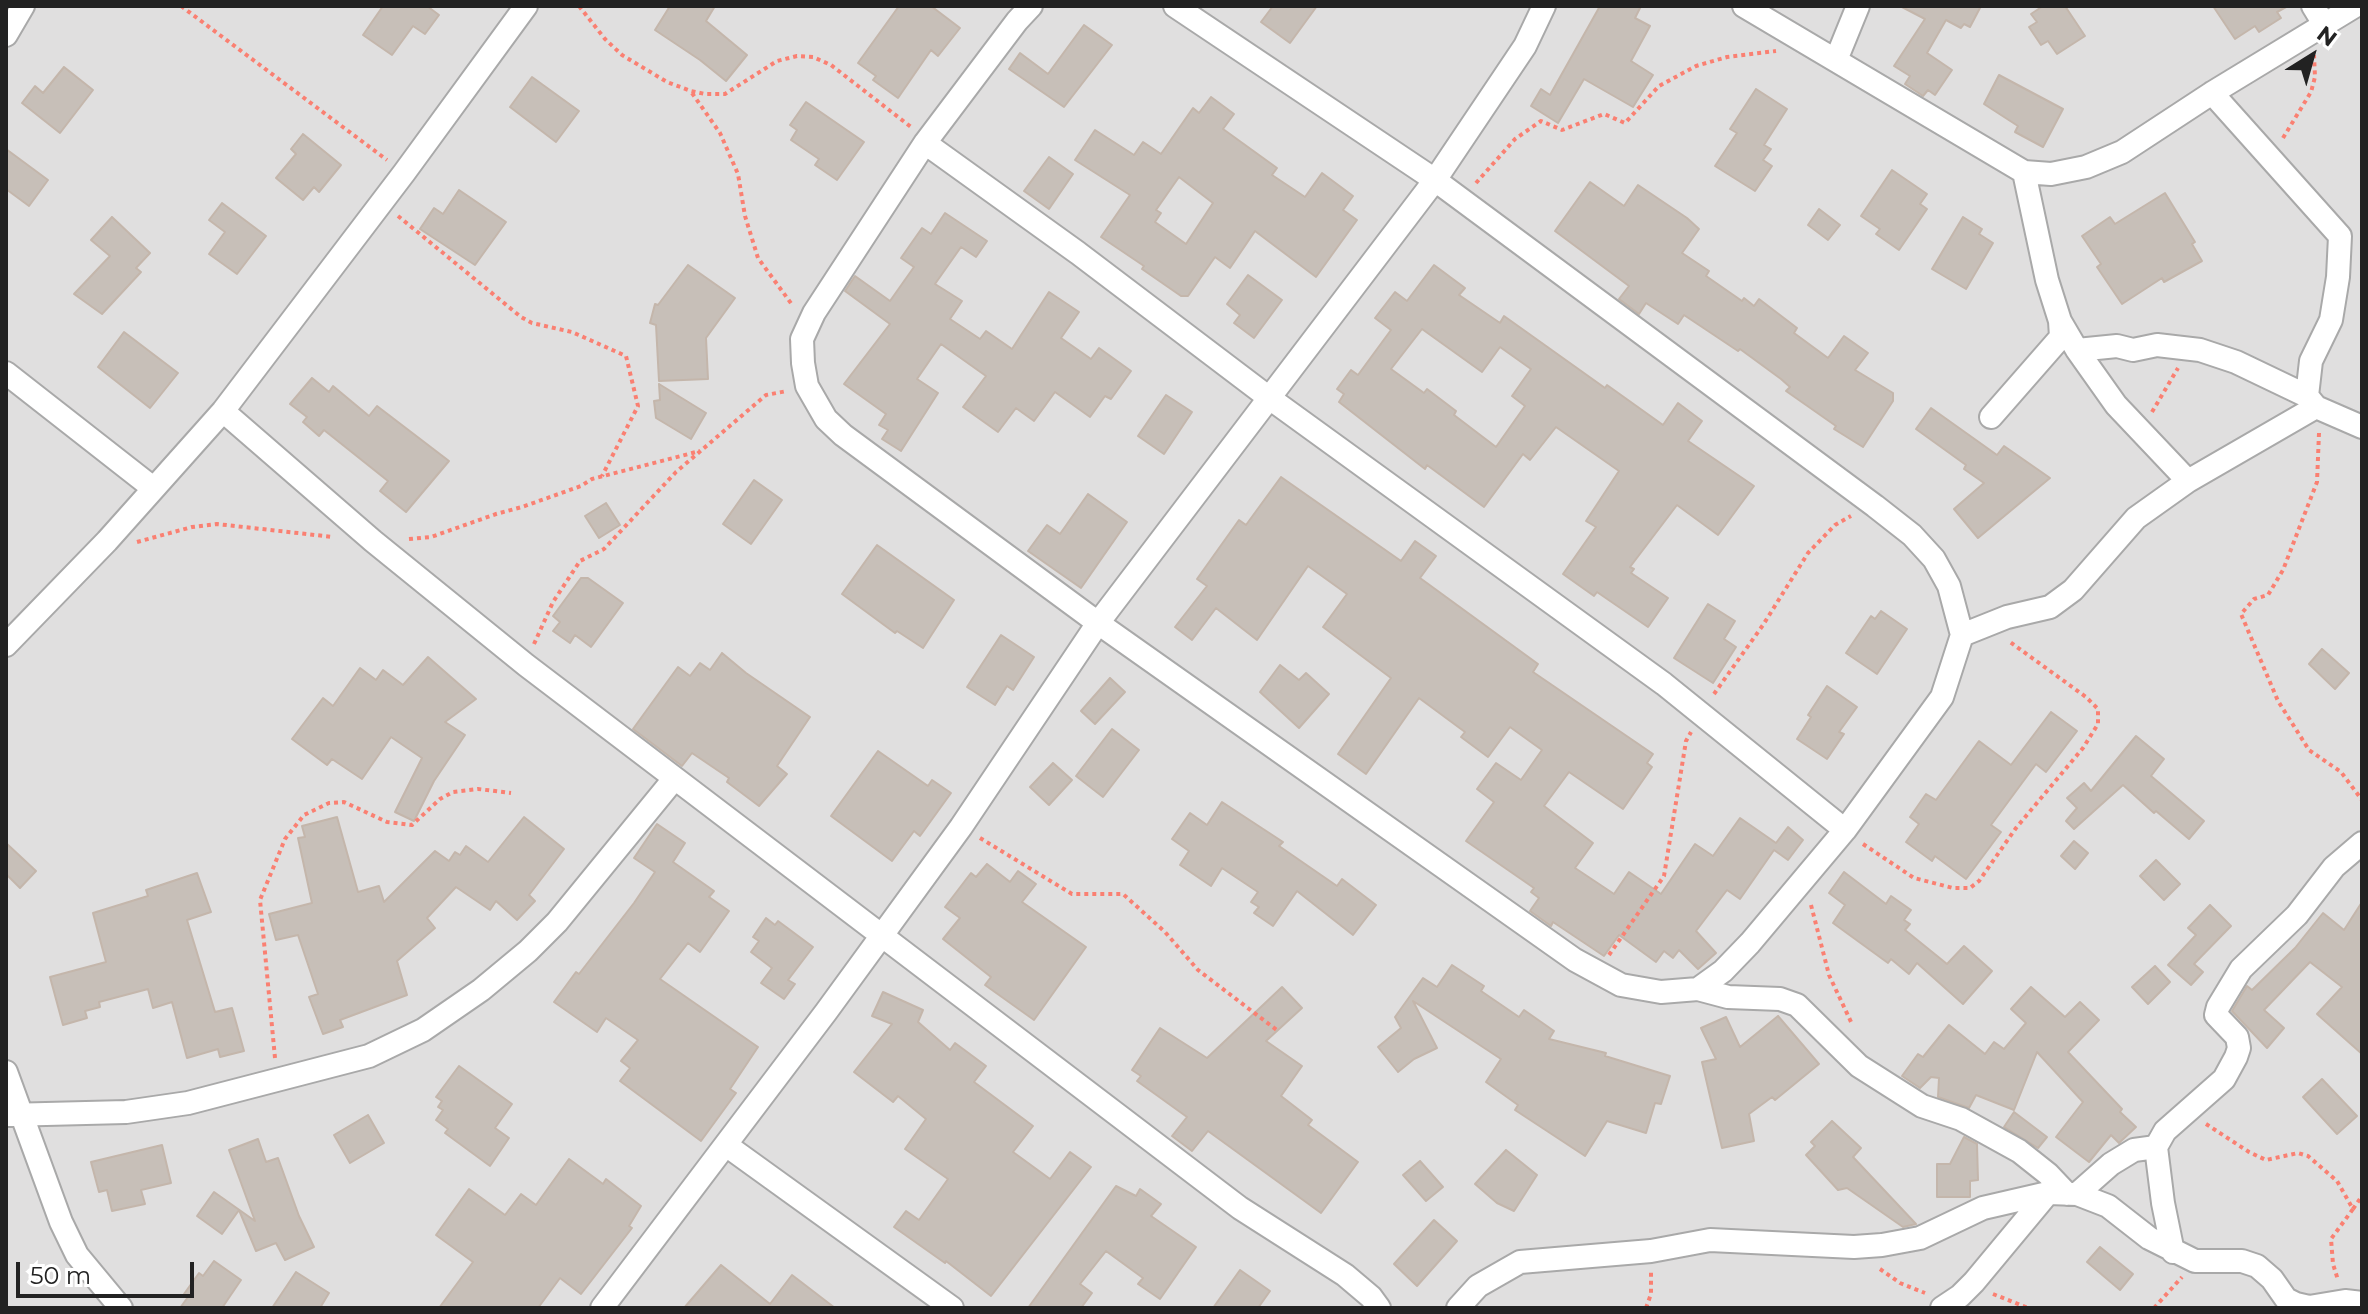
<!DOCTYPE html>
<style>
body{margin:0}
#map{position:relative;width:2368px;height:1314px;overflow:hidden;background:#f2efe9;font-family:Montserrat,sans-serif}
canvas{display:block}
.frame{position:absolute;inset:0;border:8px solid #222;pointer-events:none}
.north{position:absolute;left:2272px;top:16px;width:80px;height:80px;-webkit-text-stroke:6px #fff;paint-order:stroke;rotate:37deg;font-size:22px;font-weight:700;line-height:32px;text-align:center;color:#222}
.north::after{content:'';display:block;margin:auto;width:28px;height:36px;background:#222;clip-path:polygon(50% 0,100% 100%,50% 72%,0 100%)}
.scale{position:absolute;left:16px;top:1262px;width:178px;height:36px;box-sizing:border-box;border:4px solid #222;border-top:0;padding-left:10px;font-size:24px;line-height:28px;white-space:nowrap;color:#222;-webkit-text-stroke:6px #fff;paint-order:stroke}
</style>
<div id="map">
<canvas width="2368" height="1314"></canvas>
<div class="frame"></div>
<div class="north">N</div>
<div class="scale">50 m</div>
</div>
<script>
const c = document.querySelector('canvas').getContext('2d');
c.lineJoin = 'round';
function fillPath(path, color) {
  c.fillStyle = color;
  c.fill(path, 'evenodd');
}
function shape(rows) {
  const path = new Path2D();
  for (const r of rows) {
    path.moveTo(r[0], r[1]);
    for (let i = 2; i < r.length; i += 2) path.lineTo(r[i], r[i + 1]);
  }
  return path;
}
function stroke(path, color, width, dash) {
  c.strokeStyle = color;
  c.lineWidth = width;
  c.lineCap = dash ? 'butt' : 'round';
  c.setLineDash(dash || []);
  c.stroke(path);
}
fillPath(shape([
 [6,6,2362,6,2362,1308,6,1308]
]), '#e0dfdf');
const building = shape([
 [383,6,427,6,439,15,425,34,413,26,392,55,363,35,383,6],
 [670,6,715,6,706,21,747,55,726,81,700,60,655,30,670,6],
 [899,6,931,6,960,28,938,56,931,50,898,98,873,80,876,76,858,63,899,6],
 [1273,6,1317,6,1290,43,1261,22,1273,6],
 [1600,6,1641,6,1635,18,1650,26,1631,61,1653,75,1633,107,1584,79,1558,123,1531,106,1541,89,1550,95,1600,6],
 [1900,6,1981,6,1970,27,1964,24,1961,28,1946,20,1927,53,1952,70,1935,95,1928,90,1923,96,1905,84,1910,76,1894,66,1925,19,1900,6],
 [2043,6,2065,6,2085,36,2057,54,2048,41,2041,45,2029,27,2037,22,2031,14,2043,6],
 [2213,6,2288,6,2277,12,2281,18,2259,32,2255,26,2235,39,2213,6],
 [1084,25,1112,45,1064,107,1009,69,1020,53,1048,74,1084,25],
 [64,67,93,90,60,133,22,103,35,86,43,93,64,67],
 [1999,75,2063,109,2043,147,2015,132,2018,126,1984,104,1999,75],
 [532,77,579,111,556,142,510,107,532,77],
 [1756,89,1787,109,1764,145,1771,149,1763,160,1772,166,1755,191,1715,166,1737,133,1730,129,1756,89],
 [1211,97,1234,114,1223,129,1277,168,1272,175,1305,197,1322,173,1353,196,1343,210,1357,220,1316,277,1255,231,1230,268,1215,257,1188,296,1181,296,1142,269,1144,266,1101,237,1130,195,1075,160,1095,130,1134,155,1143,142,1161,154,1193,108,1199,113,1211,97],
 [1179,177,1213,203,1186,244,1155,222,1161,213,1156,210,1179,177],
 [806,102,864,142,837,180,815,165,819,159,791,140,797,130,790,125,806,102],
 [303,134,341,165,319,192,314,187,303,200,276,178,296,154,291,149,303,134],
 [6,149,48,180,29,206,6,189,6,149],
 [1049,157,1073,174,1049,209,1024,191,1049,157],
 [1892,170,1927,194,1920,204,1927,209,1899,250,1876,234,1880,229,1861,216,1892,170],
 [1590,182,1624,206,1638,185,1687,218,1699,229,1682,253,1709,271,1706,276,1742,301,1744,298,1754,306,1759,299,1797,328,1794,333,1828,358,1844,336,1868,353,1855,370,1893,393,1893,401,1863,447,1834,429,1836,426,1786,391,1790,387,1781,379,1740,349,1738,351,1684,315,1678,324,1646,303,1639,314,1619,299,1629,286,1555,231,1590,182],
 [459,190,506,222,475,265,420,229,434,208,443,214,459,190],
 [2165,193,2195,242,2192,244,2202,261,2164,282,2162,278,2122,304,2097,267,2101,264,2082,236,2110,217,2115,224,2165,193],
 [222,203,266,236,237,274,209,254,225,232,209,220,222,203],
 [1819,209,1840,225,1828,240,1808,225,1819,209],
 [945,213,987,241,976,257,961,247,935,284,962,301,950,319,980,339,986,331,1012,349,1049,292,1079,312,1061,338,1091,359,1099,348,1131,371,1111,399,1105,396,1090,417,1055,392,1034,421,1016,408,998,432,963,407,986,376,941,344,917,379,938,393,901,451,882,439,888,430,879,425,886,414,844,384,890,324,845,291,855,276,890,301,914,267,901,258,922,228,931,234,945,213],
 [112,217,150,253,136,268,141,272,102,314,74,294,110,256,91,240,112,217],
 [1963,217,1982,229,1979,234,1993,243,1966,289,1932,269,1963,217],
 [688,265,735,298,706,338,708,379,659,381,656,325,650,323,655,304,658,305,688,265],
 [1434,265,1465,288,1459,295,1500,323,1504,316,1605,388,1607,385,1663,425,1678,403,1702,421,1688,441,1754,486,1718,535,1677,505,1630,567,1634,569,1631,573,1668,598,1648,627,1597,592,1594,596,1563,574,1596,527,1586,521,1619,471,1556,427,1530,460,1523,454,1484,507,1427,465,1425,469,1339,402,1344,394,1337,389,1351,370,1358,375,1391,330,1375,318,1395,292,1407,301,1434,265],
 [1422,329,1482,372,1500,347,1531,369,1512,396,1525,406,1496,447,1454,415,1456,411,1427,389,1424,393,1391,369,1422,329],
 [1248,275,1282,300,1254,338,1234,323,1240,315,1227,304,1248,275],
 [124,332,178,373,150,408,98,367,124,332],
 [312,378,329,392,333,386,369,416,377,406,449,461,406,512,380,491,388,481,324,430,319,436,303,422,307,417,290,404,312,378],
 [659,384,706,413,691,439,656,418,654,401,660,400,659,384],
 [1166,395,1192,412,1164,454,1138,436,1166,395],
 [1931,408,1997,455,2004,446,2050,478,1978,538,1954,509,1984,483,1964,469,1966,465,1916,429,1931,408],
 [1281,477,1401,561,1415,541,1436,556,1420,578,1538,664,1533,672,1653,754,1647,763,1652,767,1623,809,1569,772,1544,806,1593,843,1575,868,1614,894,1629,872,1661,894,1695,844,1713,856,1740,818,1776,843,1788,827,1803,840,1788,860,1774,850,1740,899,1727,890,1696,931,1716,953,1698,969,1679,950,1673,958,1664,951,1656,962,1619,935,1604,956,1553,922,1551,926,1530,911,1539,898,1531,892,1534,888,1466,841,1494,802,1477,789,1496,763,1521,780,1542,750,1510,727,1488,757,1461,737,1465,732,1419,698,1366,774,1338,754,1391,678,1323,627,1347,594,1308,566,1257,640,1216,608,1192,640,1175,627,1207,586,1197,579,1239,520,1246,525,1281,477],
 [754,480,782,500,751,544,723,524,754,480],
 [1088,494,1127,522,1081,588,1028,551,1047,525,1060,534,1088,494],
 [606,503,620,525,599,538,585,516,606,503],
 [877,545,954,600,923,648,897,631,895,633,842,594,877,545],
 [581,578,588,578,623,603,591,647,575,635,570,643,553,631,560,622,553,616,581,578],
 [1708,604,1735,621,1724,639,1736,647,1713,683,1674,658,1708,604],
 [1881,611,1907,629,1877,674,1846,653,1871,616,1875,619,1881,611],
 [1001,635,1034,657,1013,690,1007,686,995,705,967,687,1001,635],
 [2322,649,2349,673,2335,689,2309,664,2322,649],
 [722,653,746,673,810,717,777,766,787,774,759,806,727,782,729,778,692,753,682,766,633,729,678,667,690,676,700,663,710,670,722,653],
 [428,657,476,699,445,722,465,735,434,781,414,821,395,812,422,758,391,737,362,779,332,759,327,765,292,739,323,698,333,706,360,668,376,680,383,670,403,685,428,657],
 [1280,665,1299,680,1306,673,1329,694,1299,728,1260,692,1280,665],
 [1110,678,1125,692,1095,724,1081,711,1110,678],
 [1827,686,1857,707,1839,732,1844,734,1827,759,1797,739,1811,717,1808,715,1827,686],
 [2051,712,2077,731,2046,772,2036,764,1991,825,2001,832,1966,879,1935,856,1932,861,1906,842,1919,824,1910,817,1926,794,1936,800,1979,741,2011,765,2051,712],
 [1112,729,1139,750,1103,797,1076,776,1112,729],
 [2136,736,2164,759,2151,776,2204,821,2189,839,2156,811,2154,813,2123,785,2074,829,2066,821,2077,808,2067,798,2084,783,2091,791,2136,736],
 [878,751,928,786,932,780,951,793,920,836,914,831,892,861,831,816,878,751],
 [1053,763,1072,780,1049,805,1030,787,1053,763],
 [1222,802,1283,842,1279,846,1337,886,1342,879,1376,905,1353,935,1297,891,1273,926,1254,913,1259,907,1251,902,1258,892,1222,868,1211,886,1180,865,1189,851,1172,839,1190,813,1207,825,1222,802],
 [337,817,358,892,379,886,384,902,435,851,449,861,455,852,460,855,466,846,488,862,524,817,564,849,529,895,535,901,517,920,496,901,490,910,456,887,427,918,435,928,397,961,407,995,340,1020,343,1027,323,1034,309,997,318,994,298,935,276,940,269,914,312,903,298,838,305,837,302,826,337,817],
 [657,824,685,843,673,862,714,891,709,897,729,911,700,952,688,943,660,979,758,1047,730,1089,736,1093,701,1141,620,1081,630,1068,621,1061,638,1040,606,1018,597,1032,554,1002,576,972,579,974,634,903,655,872,634,858,657,824],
 [2074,841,2088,853,2075,869,2061,856,2074,841],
 [6,843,36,871,20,888,6,874,6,843],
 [2156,860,2180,884,2164,900,2140,876,2156,860],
 [987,864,1010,882,1018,871,1036,884,1022,902,1086,947,1034,1020,985,985,991,977,943,939,960,918,945,907,971,873,976,877,987,864],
 [1844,872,1886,904,1891,896,1911,910,1904,920,1910,924,1905,930,1947,964,1964,946,1992,971,1963,1004,1917,963,1909,974,1891,959,1888,963,1833,923,1845,905,1829,893,1844,872],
 [197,873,211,912,187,920,215,1012,232,1008,244,1051,220,1057,218,1049,187,1058,172,1002,153,1008,148,989,99,1002,100,1007,85,1011,87,1018,63,1025,50,977,106,962,93,913,148,896,146,890,197,873],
 [2362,902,2362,1054,2317,1014,2342,987,2310,962,2264,1010,2284,1028,2267,1048,2232,1011,2247,986,2252,990,2295,948,2323,913,2344,930,2362,902],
 [2210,905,2231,926,2194,964,2203,972,2191,985,2168,965,2196,935,2188,928,2210,905],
 [766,918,775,925,778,921,813,947,788,980,795,984,784,999,761,983,772,968,751,952,759,941,753,937,766,918],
 [1452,965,1484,986,1481,991,1519,1017,1524,1010,1554,1031,1549,1039,1606,1053,1605,1056,1670,1076,1661,1104,1655,1103,1646,1133,1607,1121,1585,1156,1515,1110,1518,1105,1486,1082,1501,1059,1413,1001,1437,1048,1414,1059,1398,1072,1378,1047,1401,1028,1395,1017,1423,978,1437,987,1452,965],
 [2155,966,2170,982,2148,1004,2132,987,2155,966],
 [1282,987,1302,1008,1266,1041,1302,1066,1281,1096,1312,1120,1308,1125,1358,1162,1321,1213,1208,1131,1192,1151,1172,1136,1187,1117,1137,1081,1141,1076,1132,1070,1160,1028,1207,1058,1282,987],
 [2031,987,2065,1017,2080,1002,2099,1020,2068,1052,2122,1109,2120,1112,2136,1127,2119,1143,2111,1135,2089,1162,2056,1137,2083,1102,2037,1052,2014,1110,1976,1095,1969,1108,1938,1097,1939,1078,1931,1077,1920,1088,1902,1076,1918,1054,1923,1057,1949,1025,1985,1054,1994,1042,2004,1049,2026,1023,2011,1009,2031,987],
 [883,992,923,1010,918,1022,950,1050,955,1043,986,1066,974,1082,1033,1126,1013,1152,1050,1179,1070,1152,1091,1167,991,1296,946,1261,945,1263,894,1227,906,1211,919,1220,948,1179,905,1149,926,1119,898,1096,893,1102,854,1072,892,1024,872,1016,883,992],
 [1778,1016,1819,1064,1775,1100,1772,1097,1749,1114,1754,1141,1722,1148,1702,1062,1716,1059,1701,1028,1726,1017,1740,1047,1778,1016],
 [459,1066,512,1104,495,1128,509,1138,490,1166,445,1133,448,1129,436,1120,443,1110,438,1107,442,1101,436,1097,459,1066],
 [2322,1079,2357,1116,2337,1134,2303,1097,2322,1079],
 [2014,1112,2047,1137,2038,1148,2004,1127,2014,1112],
 [368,1115,384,1143,350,1163,334,1135,368,1115],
 [1832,1121,1861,1148,1853,1157,1916,1224,1903,1227,1847,1188,1838,1190,1806,1155,1815,1146,1811,1142,1832,1121],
 [1964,1137,1977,1144,1978,1180,1970,1181,1970,1197,1937,1197,1937,1164,1950,1164,1964,1137],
 [258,1139,266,1162,278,1158,299,1216,314,1247,285,1260,276,1243,256,1251,239,1210,222,1234,197,1216,214,1192,255,1221,229,1150,258,1139],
 [162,1145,171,1183,141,1190,145,1204,112,1211,107,1190,99,1192,91,1162,162,1145],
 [1506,1150,1537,1175,1514,1211,1497,1203,1475,1184,1506,1150],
 [569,1159,603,1184,606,1179,641,1206,629,1226,632,1228,581,1294,560,1278,538,1308,439,1308,473,1262,436,1235,469,1189,505,1215,521,1194,536,1205,569,1159],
 [1420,1161,1443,1187,1426,1201,1403,1175,1420,1161],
 [1116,1186,1136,1196,1140,1189,1161,1204,1151,1216,1196,1247,1160,1299,1138,1284,1143,1278,1106,1251,1080,1284,1092,1293,1081,1308,1028,1308,1116,1186],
 [1434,1220,1457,1241,1417,1286,1394,1264,1434,1220],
 [2100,1247,2133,1274,2120,1290,2087,1262,2100,1247],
 [214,1261,241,1280,222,1308,180,1308,188,1297,184,1294,199,1273,203,1276,214,1261],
 [721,1265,770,1304,792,1275,835,1308,684,1308,721,1265],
 [1240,1270,1270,1291,1258,1308,1213,1308,1240,1270],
 [296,1272,329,1293,320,1308,272,1308,296,1272]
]);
fillPath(building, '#c7bfb8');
stroke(building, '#c4b6ab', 2);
const minor = shape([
 [1031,6,1017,21,925,143,814,313,802,339,803,363,807,386,826,419,843,435,1098,623,1575,960,1621,985,1661,992,1698,989,1723,971,1750,943,1845,830,1942,697,1962,635,1949,586,1934,559,1912,535,1875,506,1435,180,1175,6],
 [1744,6,2024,172,2051,174,2086,167,2122,152,2212,93,2355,6],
 [2313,6,2324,24],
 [6,35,23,6],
 [1836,60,1858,6],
 [2212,93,2340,236,2338,277,2331,320,2311,361,2307,396],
 [925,143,1078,253,1268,397,1664,684,1845,830],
 [2077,350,2117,346,2133,350,2157,345,2200,350,2236,362,2307,396,2316,407,2362,427],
 [6,373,153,488],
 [223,411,373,541,526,665,1240,1208,1345,1275,1371,1297,1379,1308],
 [1991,417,2061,337,2060,321],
 [2188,481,2316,407],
 [1962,635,2007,617,2050,607,2073,590,2136,518,2188,481,2116,405,2077,350,2060,321,2047,280,2024,172],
 [6,645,107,541,223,411,404,173,526,6],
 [1698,989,1728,997,1780,999,1797,1005,1859,1066,1922,1106,1961,1119,2019,1151,2048,1174,2067,1194],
 [6,1072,61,1222,77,1255,121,1308],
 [6,1115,126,1112,188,1103,369,1056,423,1030,481,990,528,951,557,922,674,779],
 [726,1145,952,1308],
 [2077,1194,2111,1164,2134,1150,2156,1147],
 [2173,1252,2163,1203,2156,1147,2165,1131,2224,1079,2236,1057,2239,1048,2237,1037,2216,1015,2218,1007,2241,969,2297,915,2334,867,2362,843],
 [602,1308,826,1012,961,827,1098,623,1435,180,1525,46,1544,6],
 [1458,1308,1478,1286,1520,1262,1651,1251,1710,1240,1854,1247,1882,1245,1920,1238,1983,1208,2048,1193,2077,1194,2108,1206,2149,1238,2195,1261,2242,1261,2257,1266,2272,1279,2286,1299,2296,1304,2309,1307,2345,1301,2362,1303],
 [1942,1308,1960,1296,1974,1282,2048,1193]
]);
stroke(minor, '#a9a9a9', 26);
stroke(shape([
 [181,6,387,160],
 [579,6,605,39,622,55,667,82,691,91,705,94,725,94,777,61,797,56,813,57,831,65,911,127],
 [692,93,720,133,738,174,745,216,758,258,793,306],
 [2283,138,2311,92,2315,77,2314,55],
 [1476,183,1515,139,1541,121,1562,130,1604,114,1625,123,1659,86,1696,66,1727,57,1776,51],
 [398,216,521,317,532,323,572,332,626,356,638,406,602,476],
 [2152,412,2178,368],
 [2319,433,2317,482,2283,570,2268,595,2254,599,2241,614,2278,701,2309,750,2341,772,2362,800],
 [409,539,431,537,496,514,522,507,581,486,592,479,700,451],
 [137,542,192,527,217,524,333,537],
 [534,644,553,602,580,561,604,549,676,472,766,395,787,391],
 [1714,694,1763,625,1808,553,1835,525,1851,516],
 [980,838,1072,894,1123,894,1165,932,1198,970,1278,1031],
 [1863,844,1914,878,1953,888,1970,888,1979,881,2016,828,2083,748,2098,724,2098,709,2086,697,2010,642],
 [1811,905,1829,975,1852,1024],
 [1609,955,1664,876,1686,741,1691,732],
 [275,1058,260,900,285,839,304,815,329,803,344,802,387,822,412,825,440,799,453,792,478,789,511,793],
 [2206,1124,2249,1152,2266,1160,2298,1153,2308,1156,2337,1181,2353,1209,2331,1239,2333,1264,2338,1280],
 [2353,1209,2362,1196],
 [1880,1269,1900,1283,1925,1293],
 [1993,1294,2028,1308],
 [1646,1308,1651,1294,1651,1271],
 [2154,1308,2182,1277]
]), '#fa8072', 4, [4, 4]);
stroke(minor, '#fff', 22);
</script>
